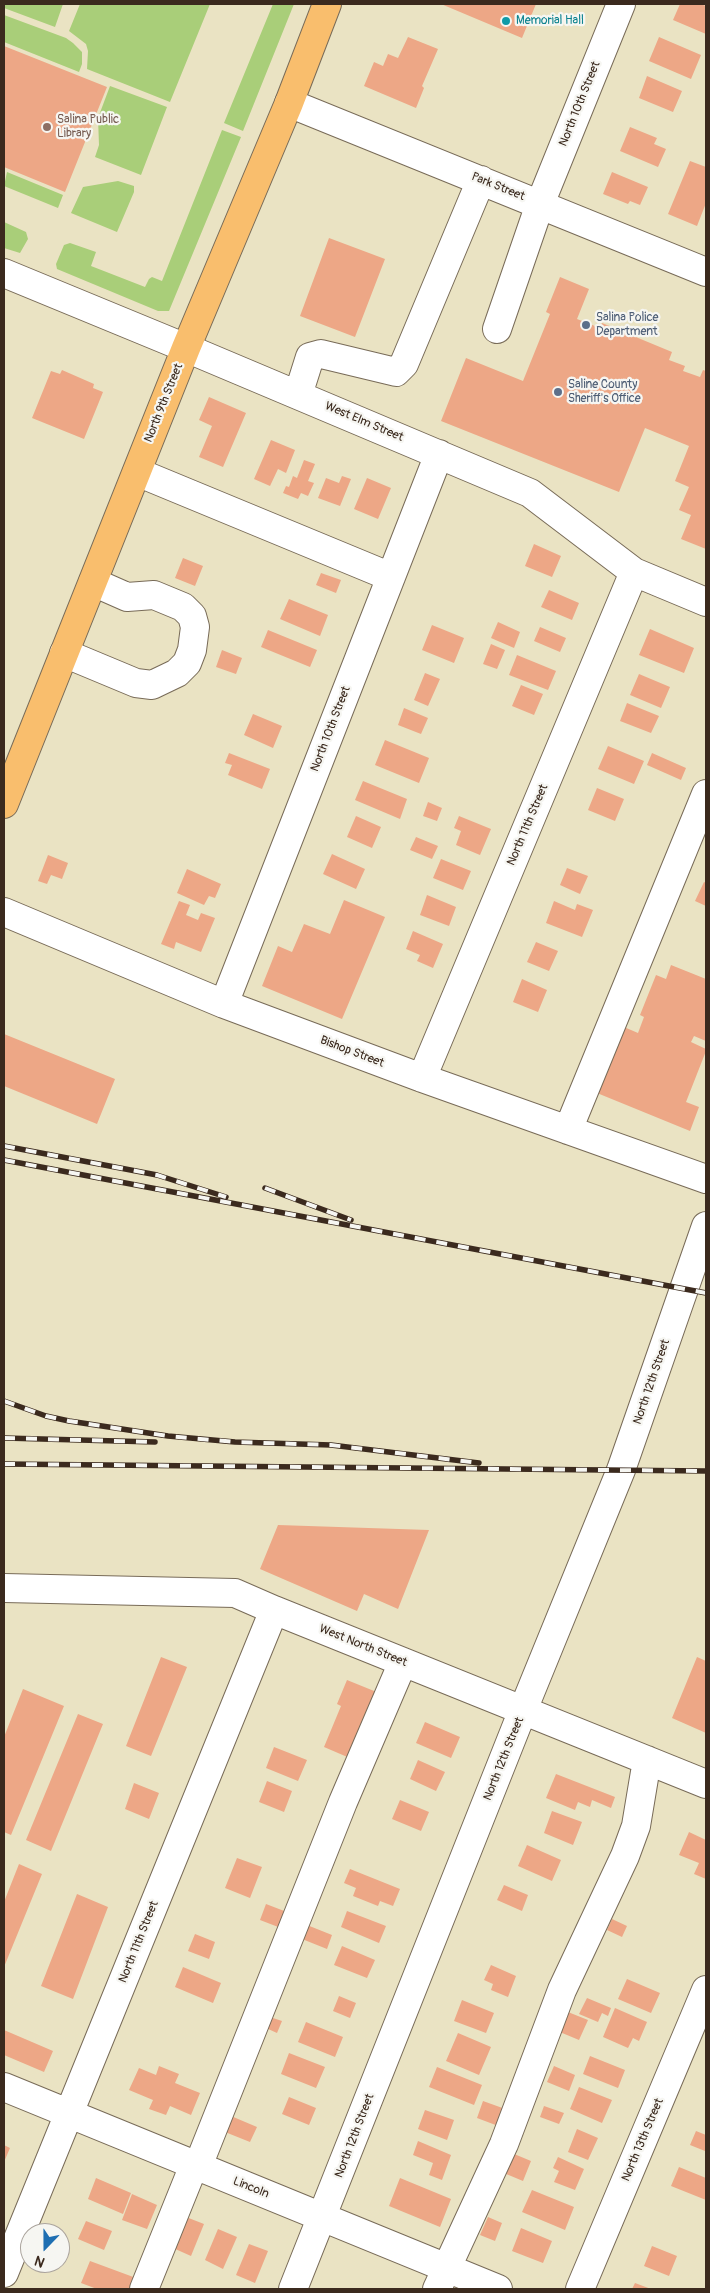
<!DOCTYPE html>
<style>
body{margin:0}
#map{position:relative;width:710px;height:2293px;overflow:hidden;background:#eae3c3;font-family:Pangolin,sans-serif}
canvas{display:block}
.frame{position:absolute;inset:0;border:5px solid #3b2a1e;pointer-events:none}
.north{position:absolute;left:20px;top:2223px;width:50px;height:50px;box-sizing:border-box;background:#f6f6f2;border:1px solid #aba49d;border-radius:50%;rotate:202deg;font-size:14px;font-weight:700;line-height:20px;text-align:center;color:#3b2a1e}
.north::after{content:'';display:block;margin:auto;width:18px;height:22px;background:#1f6fb2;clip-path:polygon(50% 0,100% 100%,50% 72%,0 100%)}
</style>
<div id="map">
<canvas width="710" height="2293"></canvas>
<div class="frame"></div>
<div class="north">N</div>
</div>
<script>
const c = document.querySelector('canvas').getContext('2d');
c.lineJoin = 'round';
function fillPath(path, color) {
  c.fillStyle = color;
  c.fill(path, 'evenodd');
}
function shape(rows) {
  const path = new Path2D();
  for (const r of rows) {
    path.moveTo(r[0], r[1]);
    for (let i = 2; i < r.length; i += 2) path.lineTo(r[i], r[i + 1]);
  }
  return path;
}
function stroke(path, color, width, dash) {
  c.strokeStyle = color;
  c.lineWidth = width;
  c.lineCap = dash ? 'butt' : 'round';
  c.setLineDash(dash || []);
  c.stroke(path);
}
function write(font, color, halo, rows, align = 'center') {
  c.font = font + ' Pangolin,sans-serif';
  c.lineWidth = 4.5;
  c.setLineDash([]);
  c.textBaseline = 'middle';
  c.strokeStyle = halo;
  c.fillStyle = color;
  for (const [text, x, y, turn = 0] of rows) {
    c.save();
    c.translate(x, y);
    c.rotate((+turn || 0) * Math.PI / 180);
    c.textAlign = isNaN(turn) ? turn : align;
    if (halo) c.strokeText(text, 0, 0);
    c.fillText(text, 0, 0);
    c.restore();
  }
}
fillPath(shape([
 [4,4,63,4,55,27,4,8],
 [80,4,210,4,170,102,87,69,88,51,86,44,69,31],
 [273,4,294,4,243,131,224,123],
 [4,15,66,38,73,43,82,52,82,64,79,72,4,42],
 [110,86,167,107,141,175,95,157,99,145,98,118],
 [222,130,241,137,169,311,158,311,57,269,56,264,64,245,70,243,96,252,91,266,145,287,149,279,152,277,162,281],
 [7,172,63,195,58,208,4,186],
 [118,181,134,186,134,192,117,232,71,213,83,187],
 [4,222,26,232,28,239,20,253,4,248]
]), '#a9ce79');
fillPath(shape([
 [441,4,536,4,522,38],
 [680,4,700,4,706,6,706,34,673,20],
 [408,37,438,49,422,86,424,88,416,108,364,86,374,62,383,66,388,54,398,58],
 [659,37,701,55,691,79,649,61],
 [4,46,107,87,65,192,4,167],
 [647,76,682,91,673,112,639,98],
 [630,127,657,138,654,144,666,149,658,167,620,151],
 [690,161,706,167,706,203,697,226,668,214],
 [612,172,648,187,640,205,630,201,628,204,603,194],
 [329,238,385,259,355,337,300,316],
 [560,277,589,289,577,319,600,328,602,323,672,352,669,360,685,366,683,371,700,377,703,370,706,371,706,549,681,539,691,515,679,510,689,487,675,481,689,446,645,428,619,492,441,421,466,358,523,381,550,314,546,312],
 [62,370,94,384,93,388,103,392,84,439,32,418,51,371,60,374],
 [209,397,246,413,223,467,199,457,212,426,199,420],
 [271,440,295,450,286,473,278,469,270,486,254,479],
 [304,460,315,464,308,481,314,483,308,496,301,493,298,499,283,493,286,486,289,487,293,476,297,478],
 [342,476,351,479,340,506,318,498,326,478,339,483],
 [367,478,391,488,378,519,354,509],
 [534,544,561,556,552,577,525,566],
 [183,558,203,566,195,586,175,578],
 [321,573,341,580,336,593,316,585],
 [549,590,579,603,572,620,541,607],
 [289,599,328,615,320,636,280,619],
 [498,622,520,632,514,648,491,638],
 [432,625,464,638,454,663,422,650],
 [540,627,566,638,560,652,534,641],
 [650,629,694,648,684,673,639,655],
 [268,630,317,650,310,667,261,647],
 [491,644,505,650,497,669,483,664],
 [222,650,242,658,236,674,216,667],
 [517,655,556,671,548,690,509,675],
 [425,673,440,679,428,706,414,700],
 [639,674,670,687,661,708,630,695],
 [521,685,543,694,534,715,512,706],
 [627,703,659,716,651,733,620,721],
 [404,708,428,718,421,734,398,725],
 [253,714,282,726,273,748,244,735],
 [385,740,429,758,419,783,375,765],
 [608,746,644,761,634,784,598,769],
 [229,753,270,769,262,789,228,775,232,765,225,763],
 [652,753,686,768,681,780,647,765],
 [363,781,407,799,400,819,355,800],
 [597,788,624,799,615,821,588,810],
 [428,802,442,808,437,821,423,816],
 [356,816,381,827,372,848,347,837],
 [459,816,491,829,480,855,456,845,461,831,454,828],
 [416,837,438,846,432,859,410,850],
 [332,854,365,869,356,889,323,874],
 [48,855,68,863,62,879,51,875,47,884,38,881],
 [441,859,471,871,463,890,433,878],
 [567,868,588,876,580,894,560,885],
 [187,869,221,884,215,898,209,896,204,905,177,893],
 [704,882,706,883,706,906,695,901],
 [427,895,456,907,449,926,420,915],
 [344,900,385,917,342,1019,262,986,278,946,292,952,304,924,330,934],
 [179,901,190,905,186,915,198,920,201,913,215,918,201,952,176,942,174,949,161,944],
 [554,901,575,910,577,904,593,910,582,937,546,923],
 [413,931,443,944,433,968,417,961,420,955,406,949],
 [536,942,558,951,549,971,527,962],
 [671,965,706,979,706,1041,694,1036,691,1042,706,1049,706,1051,686,1102,699,1107,690,1131,597,1093,624,1027,638,1033,644,1017,640,1015,656,975,666,979],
 [522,979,547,990,538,1012,513,1002],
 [4,1034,115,1079,97,1124,4,1086],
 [278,1525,429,1530,398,1609,364,1594,357,1611,260,1569],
 [161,1657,187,1667,151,1756,126,1746],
 [697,1657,706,1661,706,1733,672,1718],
 [347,1680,379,1693,352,1759,324,1747,341,1706,337,1704],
 [23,1689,64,1706,11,1835,4,1832,4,1737],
 [78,1714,103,1724,51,1851,26,1840],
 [425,1722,460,1737,451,1758,416,1743],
 [274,1747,307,1760,298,1781,266,1768],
 [418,1760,445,1772,436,1791,410,1779],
 [556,1774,615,1797,611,1808,592,1800,590,1807,578,1802,575,1810,546,1798],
 [267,1781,292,1791,284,1812,259,1802],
 [134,1783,159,1793,149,1819,125,1809],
 [400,1800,429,1812,421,1831,392,1819],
 [552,1811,582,1822,573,1845,544,1833],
 [689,1832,706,1840,706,1879,694,1874,699,1863,679,1855],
 [527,1845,561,1860,552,1881,518,1866],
 [237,1858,262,1867,250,1898,225,1888],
 [19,1864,42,1874,4,1967,4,1902],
 [350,1869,400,1889,393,1906,380,1901,378,1906,353,1896,356,1888,344,1883],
 [504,1885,528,1895,522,1911,497,1900],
 [77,1894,108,1907,73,1999,41,1986],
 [266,1904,292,1914,286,1930,260,1920],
 [347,1911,386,1926,379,1943,341,1927],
 [612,1919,627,1926,622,1937,607,1930],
 [307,1925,332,1935,327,1949,302,1939],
 [195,1934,215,1942,209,1959,188,1951],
 [342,1946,375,1960,367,1978,334,1965],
 [491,1965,516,1976,508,1997,491,1990,493,1984,484,1980],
 [183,1967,221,1983,213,2003,175,1987],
 [627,1979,660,1993,651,2013,618,1999],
 [339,1996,356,2003,350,2018,333,2011],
 [587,1998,611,2008,608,2016,602,2013,598,2022,579,2014],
 [462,2000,494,2013,486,2033,454,2021],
 [615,2008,647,2022,639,2041,633,2038,628,2048,603,2037],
 [563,2010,588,2020,579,2040,555,2030],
 [270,2017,282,2021,277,2033,266,2028],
 [306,2022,343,2037,335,2057,298,2042],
 [4,2030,53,2051,44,2072,4,2055],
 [458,2033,491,2047,479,2075,446,2061],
 [289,2053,325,2067,316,2088,281,2074],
 [590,2056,625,2070,618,2088,583,2074],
 [159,2066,179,2074,175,2083,200,2093,191,2115,170,2106,166,2115,149,2109,153,2100,129,2090,139,2068,156,2075],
 [554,2066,575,2075,569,2091,547,2082],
 [437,2067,482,2085,474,2105,429,2087],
 [579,2087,612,2100,602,2123,570,2109],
 [289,2097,316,2108,309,2125,282,2114],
 [483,2101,508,2110,501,2127,477,2118],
 [544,2106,564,2113,559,2124,540,2117],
 [425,2110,454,2120,447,2140,418,2129],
 [231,2116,257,2127,250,2142,225,2132],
 [577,2129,598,2138,588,2160,568,2152],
 [696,2131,706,2135,705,2151,690,2145],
 [418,2141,451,2155,442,2180,429,2175,433,2163,413,2155],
 [4,2145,10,2148,4,2162],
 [507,2151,531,2161,523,2181,499,2171],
 [558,2157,584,2169,575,2190,554,2182,559,2171,553,2168],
 [679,2167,706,2178,706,2200,671,2186],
 [96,2178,131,2193,123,2214,88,2199],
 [400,2178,451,2199,440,2227,389,2206],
 [532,2190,574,2207,565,2230,522,2212],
 [132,2194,157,2205,147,2229,122,2220],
 [186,2217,204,2224,191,2256,173,2248],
 [488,2217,502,2223,495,2241,480,2235],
 [86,2221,112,2231,104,2250,78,2239],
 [521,2228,552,2241,543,2263,512,2251],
 [218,2229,237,2237,223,2269,205,2260],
 [249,2244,268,2251,255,2283,236,2275],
 [652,2246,677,2256,669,2276,644,2266],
 [90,2261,136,2278,132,2289,97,2289,81,2283],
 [635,2283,651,2289,632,2289]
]), '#eda786');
const minor = shape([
 [289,103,706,272],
 [4,273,186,348,530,493,634,572,706,602],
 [497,329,540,204,621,4],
 [298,395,310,357,321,354,396,372,404,364,481,180],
 [137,472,391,577],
 [64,653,136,683,152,685,177,673,187,663,192,650,195,627,192,616,183,607,154,595,127,597,93,582],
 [4,912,224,1004,422,1078,706,1179],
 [224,1004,439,454],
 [422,1078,634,572],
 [568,1130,706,794],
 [4,1588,235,1593,274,1610,706,1784],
 [4,2087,498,2289],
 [198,2166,343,1802,403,1662],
 [4,2273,274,1610],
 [144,2289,194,2165],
 [293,2289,523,1710,621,1470,706,1226],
 [437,2289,504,2144,562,1990,625,1856,636,1826,647,1760],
 [580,2289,706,1990]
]);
const major = shape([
 [4,804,186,348,289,103,327,4]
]);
stroke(minor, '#786b58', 30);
stroke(major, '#786b58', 30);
stroke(minor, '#fff', 28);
stroke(major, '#f9be6d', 28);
const rail = shape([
 [4,1146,157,1175,226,1197],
 [4,1160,706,1293],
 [265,1188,351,1220],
 [4,1401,46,1416,69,1421,168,1436,235,1442,331,1445,479,1463],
 [4,1438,155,1442],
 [4,1464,706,1471]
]);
stroke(rail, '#3b2a1e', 5.5);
stroke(rail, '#f6f6f2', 4, [11]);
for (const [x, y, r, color] of [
 [506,21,5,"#0f9aa8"],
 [47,127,5,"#8d6e63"],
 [586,325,5,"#5c6f8a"],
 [558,392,5,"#5c6f8a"]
]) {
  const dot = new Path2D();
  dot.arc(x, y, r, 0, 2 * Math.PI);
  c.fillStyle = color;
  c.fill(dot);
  stroke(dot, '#f6f6f2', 2);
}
write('12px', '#0d838f', '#f6f6f2', [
 ["Memorial Hall",516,21]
], 'left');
write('12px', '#3b2a1e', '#f6f6f2', [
 ["North 10th Street",580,104,-68],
 ["Park Street",498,187,22],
 ["North 9th Street",164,403,-68],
 ["West Elm Street",364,422,23],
 ["North 10th Street",331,729,-69],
 ["North 11th Street",528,825,-67],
 ["Bishop Street",352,1052,21],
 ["North 12th Street",652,1382,-71],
 ["West North Street",363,1646,22],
 ["North 12th Street",504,1759,-68],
 ["North 11th Street",139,1942,-68],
 ["North 12th Street",355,2136,-69],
 ["North 13th Street",643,2140,-67],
 ["Lincoln",251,2188,22]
]);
write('12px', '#785e54', '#f6f6f2', [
 ["Salina Public",57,120],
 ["Library",57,134]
], 'left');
write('12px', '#4e5e75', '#f6f6f2', [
 ["Salina Police",596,318],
 ["Department",596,332],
 ["Saline County",568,385],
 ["Sheriff's Office",568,399]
], 'left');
</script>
